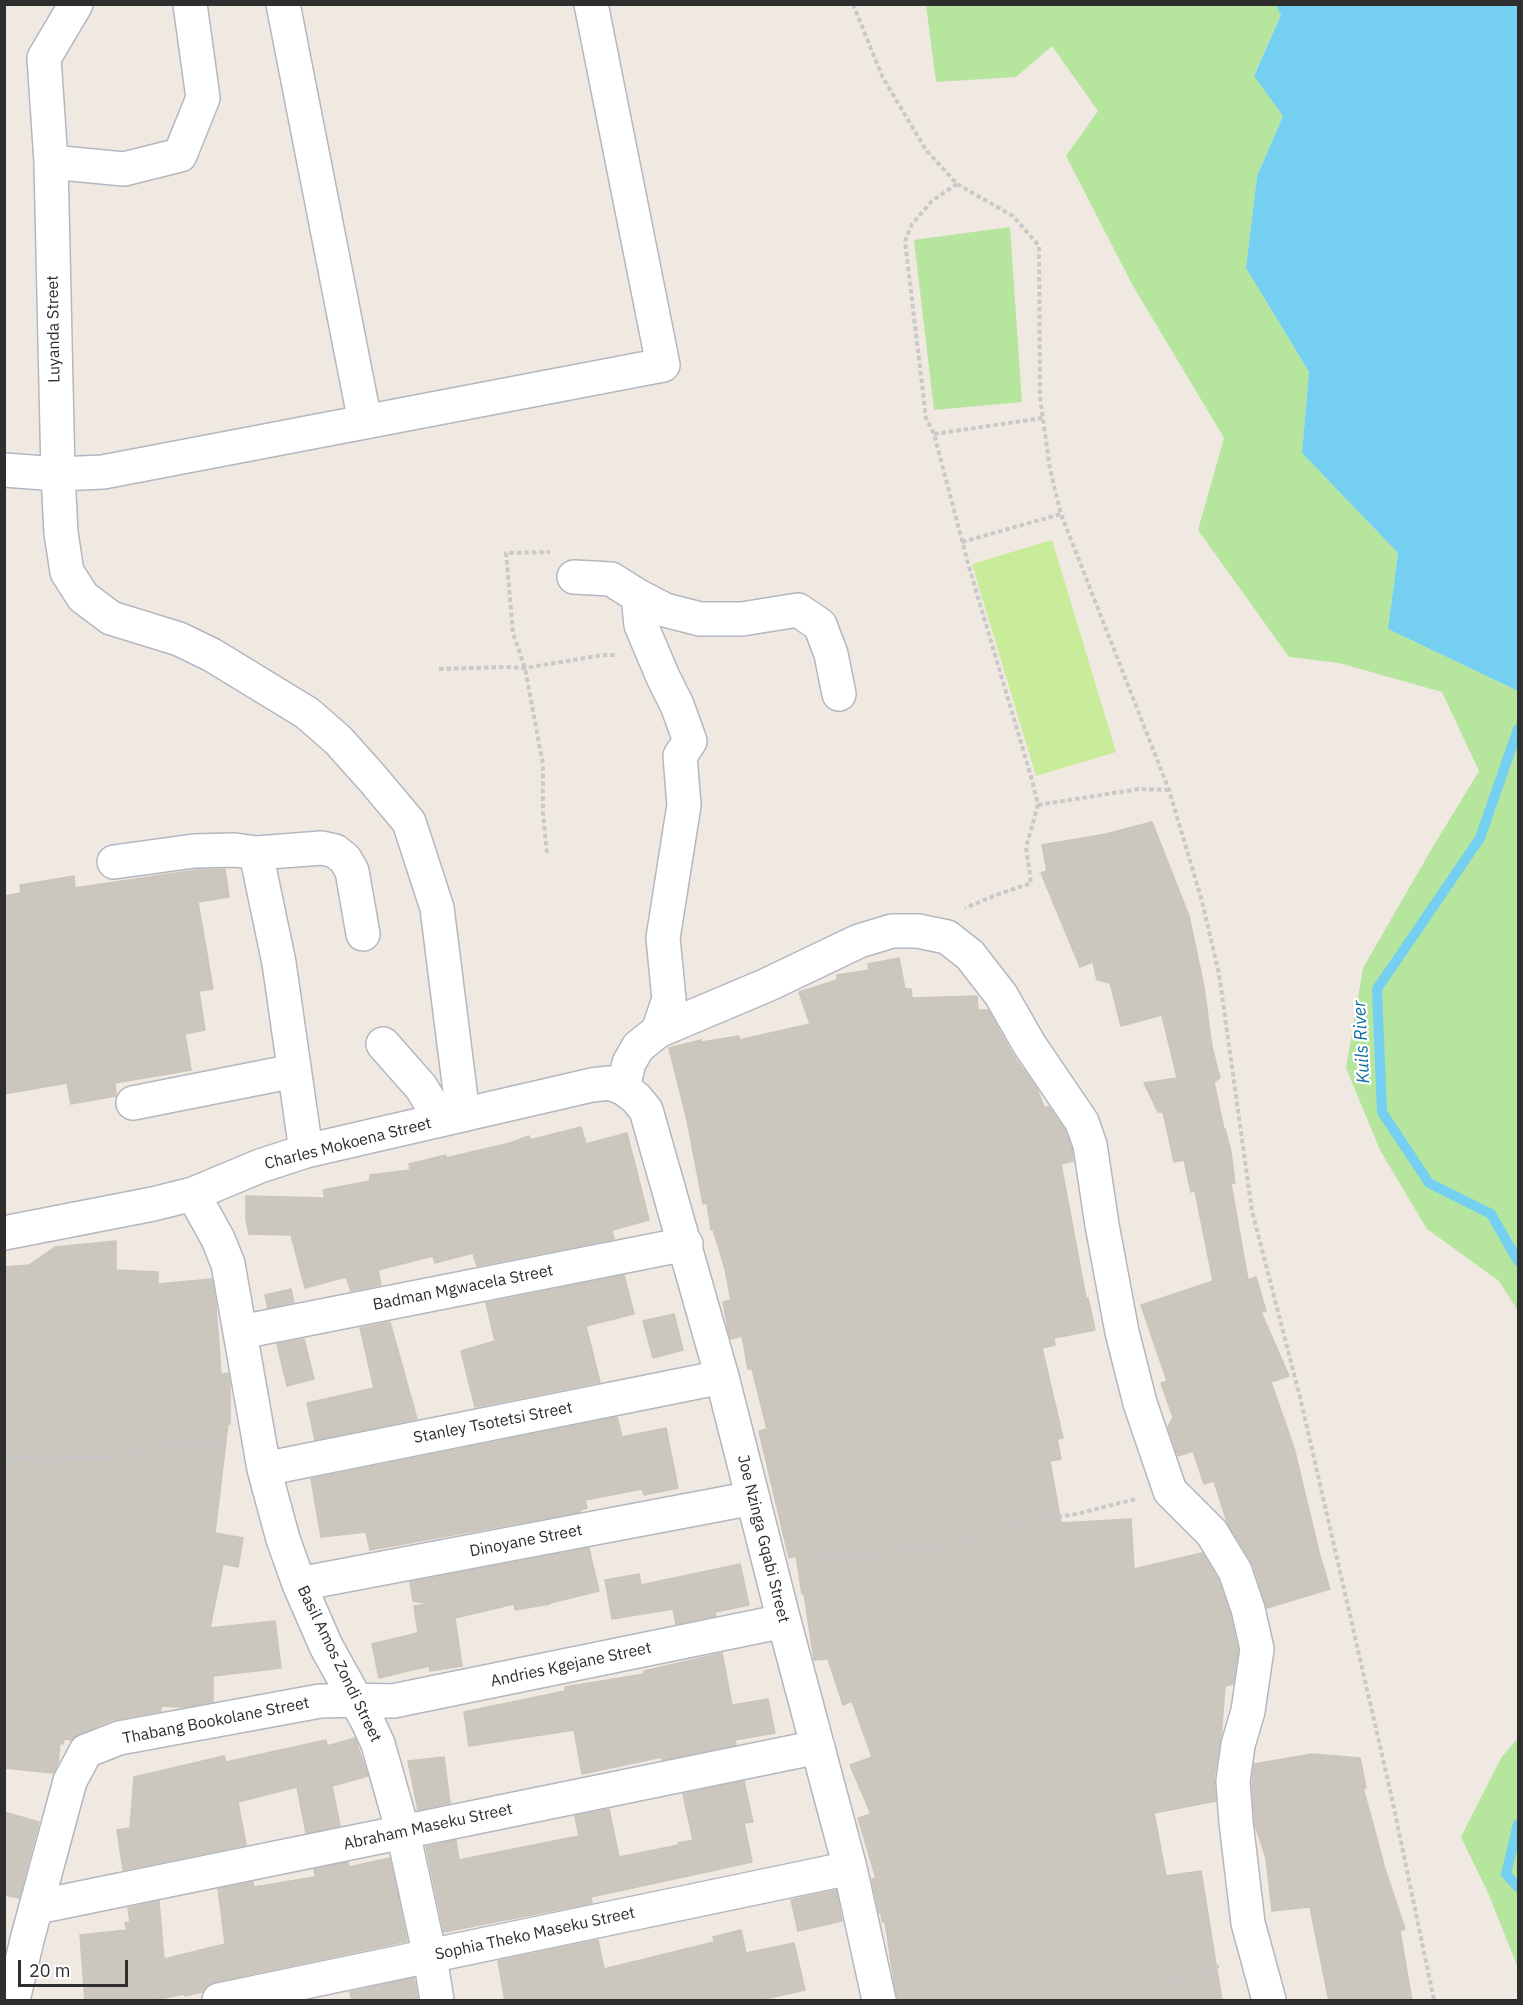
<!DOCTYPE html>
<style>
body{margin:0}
#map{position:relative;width:1523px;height:2005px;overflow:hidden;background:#efe9e1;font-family:"IBM Plex Sans",sans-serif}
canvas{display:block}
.frame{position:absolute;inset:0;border:6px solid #2e2e2e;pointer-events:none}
.scale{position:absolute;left:18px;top:1960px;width:110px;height:27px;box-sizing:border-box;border:3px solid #2e2e2e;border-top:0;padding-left:8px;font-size:18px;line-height:21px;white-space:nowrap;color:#2e2e2e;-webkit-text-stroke:4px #fff;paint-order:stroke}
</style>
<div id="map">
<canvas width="1523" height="2005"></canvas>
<div class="frame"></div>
<div class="scale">20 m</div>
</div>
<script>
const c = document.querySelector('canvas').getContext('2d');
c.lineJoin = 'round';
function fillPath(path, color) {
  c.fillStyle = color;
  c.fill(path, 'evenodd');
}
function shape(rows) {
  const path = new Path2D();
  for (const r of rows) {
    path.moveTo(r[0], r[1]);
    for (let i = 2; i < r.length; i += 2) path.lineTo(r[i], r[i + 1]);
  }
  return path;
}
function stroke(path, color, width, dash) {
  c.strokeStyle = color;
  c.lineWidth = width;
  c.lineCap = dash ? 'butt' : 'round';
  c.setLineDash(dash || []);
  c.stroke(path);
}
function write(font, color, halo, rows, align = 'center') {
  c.font = font + ' "IBM Plex Sans",sans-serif';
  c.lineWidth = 4.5;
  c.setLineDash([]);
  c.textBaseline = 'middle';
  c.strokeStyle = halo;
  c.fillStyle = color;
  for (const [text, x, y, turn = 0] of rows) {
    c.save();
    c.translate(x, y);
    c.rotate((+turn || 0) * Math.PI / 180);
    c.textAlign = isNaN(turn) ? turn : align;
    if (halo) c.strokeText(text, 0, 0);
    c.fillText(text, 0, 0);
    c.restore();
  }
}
fillPath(shape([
 [1276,4,1281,15,1254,75,1283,116,1257,176,1246,268,1309,372,1302,453,1398,553,1388,629,1518,691,1518,1311,1499,1281,1427,1229,1380,1150,1346,1068,1363,968,1431,850,1479,771,1442,692,1339,663,1289,657,1198,530,1224,438,1133,286,1066,156,1098,111,1052,46,1016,77,936,82,926,5],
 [1010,227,1022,402,934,410,914,240],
 [1518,1738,1518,1968,1489,1895,1461,1837,1501,1758]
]), '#b6e59e');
fillPath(shape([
 [1052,540,1116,752,1036,776,972,564]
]), '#c9ec9a');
fillPath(shape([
 [1276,5,1518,5,1518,691,1388,629,1398,553,1302,453,1309,372,1246,268,1257,176,1283,116,1254,76,1281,15]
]), '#75cff0');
stroke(shape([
 [1518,729,1480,838,1377,989,1382,1112,1429,1183,1491,1214,1518,1261],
 [1518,1824,1506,1874,1518,1887]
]), '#75cff0', 10);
const building = shape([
 [1152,822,1189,916,1204,987,1212,1047,1220,1078,1214,1082,1224,1129,1225,1129,1231,1152,1235,1183,1231,1184,1248,1280,1256,1277,1266,1311,1261,1312,1289,1376,1271,1382,1294,1448,1320,1556,1330,1589,1267,1608,1253,1565,1227,1522,1214,1481,1204,1484,1193,1451,1178,1456,1168,1427,1173,1417,1161,1383,1167,1381,1141,1305,1213,1281,1195,1191,1191,1192,1184,1160,1174,1162,1163,1112,1158,1112,1144,1083,1177,1078,1162,1015,1121,1026,1110,983,1097,980,1093,962,1080,967,1041,873,1047,871,1042,845,1106,834,1152,822],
 [225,869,229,897,198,902,213,989,199,991,205,1030,185,1034,191,1070,115,1083,116,1096,71,1104,67,1083,4,1094,4,896,21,893,20,885,74,876,75,888,196,870,225,869],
 [899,958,905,989,911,989,912,998,977,996,978,1010,988,1010,1013,1055,1037,1089,1044,1107,1049,1107,1065,1130,1072,1150,1073,1161,1061,1164,1086,1298,1088,1298,1095,1330,1054,1338,1055,1345,1042,1348,1063,1438,1057,1439,1061,1459,1050,1461,1061,1523,1131,1519,1134,1569,1202,1553,1218,1579,1230,1614,1238,1651,1233,1684,1225,1686,1221,1737,1214,1778,1216,1801,1154,1813,1166,1876,1201,1871,1222,2001,897,2001,885,1922,882,1922,881,1913,879,1913,872,1879,876,1878,858,1818,871,1814,850,1765,872,1757,852,1701,843,1705,828,1659,814,1660,804,1594,802,1594,796,1556,789,1558,759,1431,767,1429,752,1369,748,1369,742,1336,731,1339,729,1335,723,1302,731,1300,725,1269,713,1229,711,1230,707,1203,703,1204,687,1120,669,1048,701,1040,701,1042,739,1036,739,1040,810,1024,799,992,837,980,837,975,869,970,868,964,899,958],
 [581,1127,586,1144,627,1133,649,1220,612,1230,614,1239,477,1266,473,1253,435,1263,433,1256,378,1270,381,1285,351,1291,346,1277,305,1288,291,1235,249,1234,246,1220,246,1196,325,1198,323,1190,370,1181,370,1175,410,1170,409,1164,446,1155,446,1158,510,1143,529,1136,530,1140,581,1127],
 [116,1241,116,1270,158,1272,158,1284,212,1279,216,1305,221,1374,228,1373,230,1384,230,1424,228,1424,215,1533,243,1538,238,1567,223,1564,210,1628,275,1621,281,1668,213,1676,213,1702,183,1707,161,1706,161,1711,112,1720,79,1734,72,1740,64,1739,63,1744,60,1743,58,1763,53,1773,4,1768,4,1267,29,1265,55,1247,116,1241],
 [624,1275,634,1314,586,1326,600,1382,475,1407,461,1351,495,1341,486,1303,624,1275],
 [291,1289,294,1302,268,1308,265,1295,291,1289],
 [674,1314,683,1350,653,1358,643,1321,674,1314],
 [390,1322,417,1419,315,1440,307,1403,374,1388,360,1328,390,1322],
 [304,1339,314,1379,287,1386,277,1344,304,1339],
 [617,1417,622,1437,666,1428,678,1488,644,1495,642,1489,585,1500,587,1508,580,1510,580,1512,370,1550,366,1532,321,1537,311,1479,617,1417],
 [589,1548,599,1591,550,1603,550,1604,515,1610,514,1604,455,1618,462,1666,430,1671,429,1666,379,1678,372,1644,418,1633,414,1606,430,1604,413,1601,410,1582,589,1548],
 [740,1564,749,1605,715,1612,716,1616,676,1624,673,1609,612,1619,605,1580,639,1574,641,1585,740,1564],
 [722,1653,732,1705,768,1699,775,1733,735,1740,736,1745,662,1760,662,1757,582,1774,574,1730,469,1746,464,1712,565,1691,565,1687,644,1674,644,1671,722,1653],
 [355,1738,368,1776,332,1786,340,1826,306,1833,297,1787,238,1802,246,1845,123,1870,117,1830,130,1828,134,1777,224,1756,226,1762,326,1740,327,1746,355,1738],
 [1312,1754,1360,1758,1366,1788,1363,1788,1373,1824,1385,1869,1405,1929,1400,1931,1412,2001,1329,2001,1310,1907,1272,1911,1266,1858,1255,1825,1252,1782,1254,1764,1312,1754],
 [444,1757,450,1803,418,1810,408,1761,444,1757],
 [744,1781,753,1822,744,1823,752,1862,591,1897,592,1903,444,1932,426,1847,456,1840,459,1860,579,1836,575,1816,609,1809,619,1857,679,1845,678,1843,693,1840,683,1794,744,1781],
 [4,1812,39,1822,19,1898,4,1895,4,1812],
 [390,1858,407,1941,215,1982,207,1986,202,1992,185,1996,184,1994,150,2001,85,2001,80,1935,127,1930,125,1923,130,1922,128,1908,159,1901,164,1959,225,1944,218,1889,253,1882,254,1887,315,1877,314,1869,348,1862,349,1867,390,1858],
 [836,1890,842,1921,798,1931,791,1900,836,1890],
 [741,1930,746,1953,794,1943,805,1990,756,2001,505,2001,498,1961,598,1940,604,1969,714,1942,713,1937,741,1930],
 [414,1978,418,2001,352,2001,350,1992,414,1978]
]);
fillPath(building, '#cbc7bf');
stroke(building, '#cbc5ba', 1.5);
const minor = shape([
 [283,4,365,422],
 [51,162,124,169,180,155,203,98,190,4],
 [4,470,58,474,51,162,44,58,76,4],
 [574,577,611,579,638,596,641,625,663,677,677,705,690,741,680,756,684,805,663,938,669,999,658,1031],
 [638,596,665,610,700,619,742,619,798,610,820,625,831,654,839,694],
 [256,853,322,848,335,851,345,859,352,871,363,934],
 [114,862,194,851,235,850,256,853,279,963,306,1151],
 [383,1044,421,1087,441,1120],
 [623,1088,629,1063,638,1047,658,1031,767,985,859,941,892,931,918,931,947,937,970,955,1001,995,1029,1044,1082,1122,1090,1145,1102,1225,1122,1332,1140,1403,1170,1491,1212,1533,1235,1571,1248,1609,1257,1649,1248,1711,1238,1745,1233,1781,1236,1822,1248,1923,1269,2000],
 [133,1103,294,1071],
 [463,1115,437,908,409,822,372,778,338,740,307,713,212,655,179,639,111,618,83,597,67,572,61,533,58,474,103,472,663,365,591,4],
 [193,1194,218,1239,228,1264,264,1469,283,1539,299,1584,326,1646,367,1720,378,1744,403,1832,430,1957,437,2000],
 [4,1233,153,1204,193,1194,260,1166,306,1151,592,1085,609,1083,623,1088,636,1098,646,1110,722,1377,784,1621,850,1868,879,2000],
 [241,1332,686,1244],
 [264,1469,722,1377],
 [299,1584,753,1498],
 [37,1907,818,1747],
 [13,2000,27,1940,70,1781,86,1751,119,1738,320,1701,356,1700,393,1701,784,1621],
 [219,2000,850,1868]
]);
stroke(minor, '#b4b7c1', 36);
stroke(shape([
 [853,4,882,76,926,150,957,184,1013,216,1039,246,1040,398,1050,469,1061,514,1169,790,1202,901,1219,974,1252,1211,1300,1397,1391,1794,1434,2000],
 [957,184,932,201,912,224,905,241,926,418,934,434,969,567,1032,780,1038,805,1026,847,1031,883,999,894,965,908],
 [934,434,1043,418],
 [962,542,1061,514],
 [439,669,506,667,525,668,603,655,615,655],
 [1038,805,1139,789,1168,790],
 [547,853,543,814,543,765,525,668,513,633,506,553,550,552],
 [4,1458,106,1458,180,1444,226,1443],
 [791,1511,807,1508,821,1555,867,1555,980,1540,1009,1524,1076,1514,1136,1499],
 [1158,1987,1222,1965]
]), '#c9c9c9', 4, [4.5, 3]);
stroke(minor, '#fff', 33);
write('16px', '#2e2e2e', '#fff', [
 ["Luyanda Street",54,329,-91],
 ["Charles Mokoena Street",348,1144,-14],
 ["Badman Mgwacela Street",463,1288,-11],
 ["Stanley Tsotetsi Street",493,1423,-11],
 ["Joe Nzinga Gqabi Street",763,1539,76],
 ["Dinoyane Street",526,1541,-11],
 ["Basil Amos Zondi Street",339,1664,64],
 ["Andries Kgejane Street",571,1665,-12],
 ["Thabang Bookolane Street",216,1721,-11],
 ["Abraham Maseku Street",428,1827,-12],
 ["Sophia Theko Maseku Street",535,1934,-12]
]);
write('italic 18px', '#0d6fa3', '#fff', [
 ["Kuils River",1362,1042,-93]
]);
</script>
